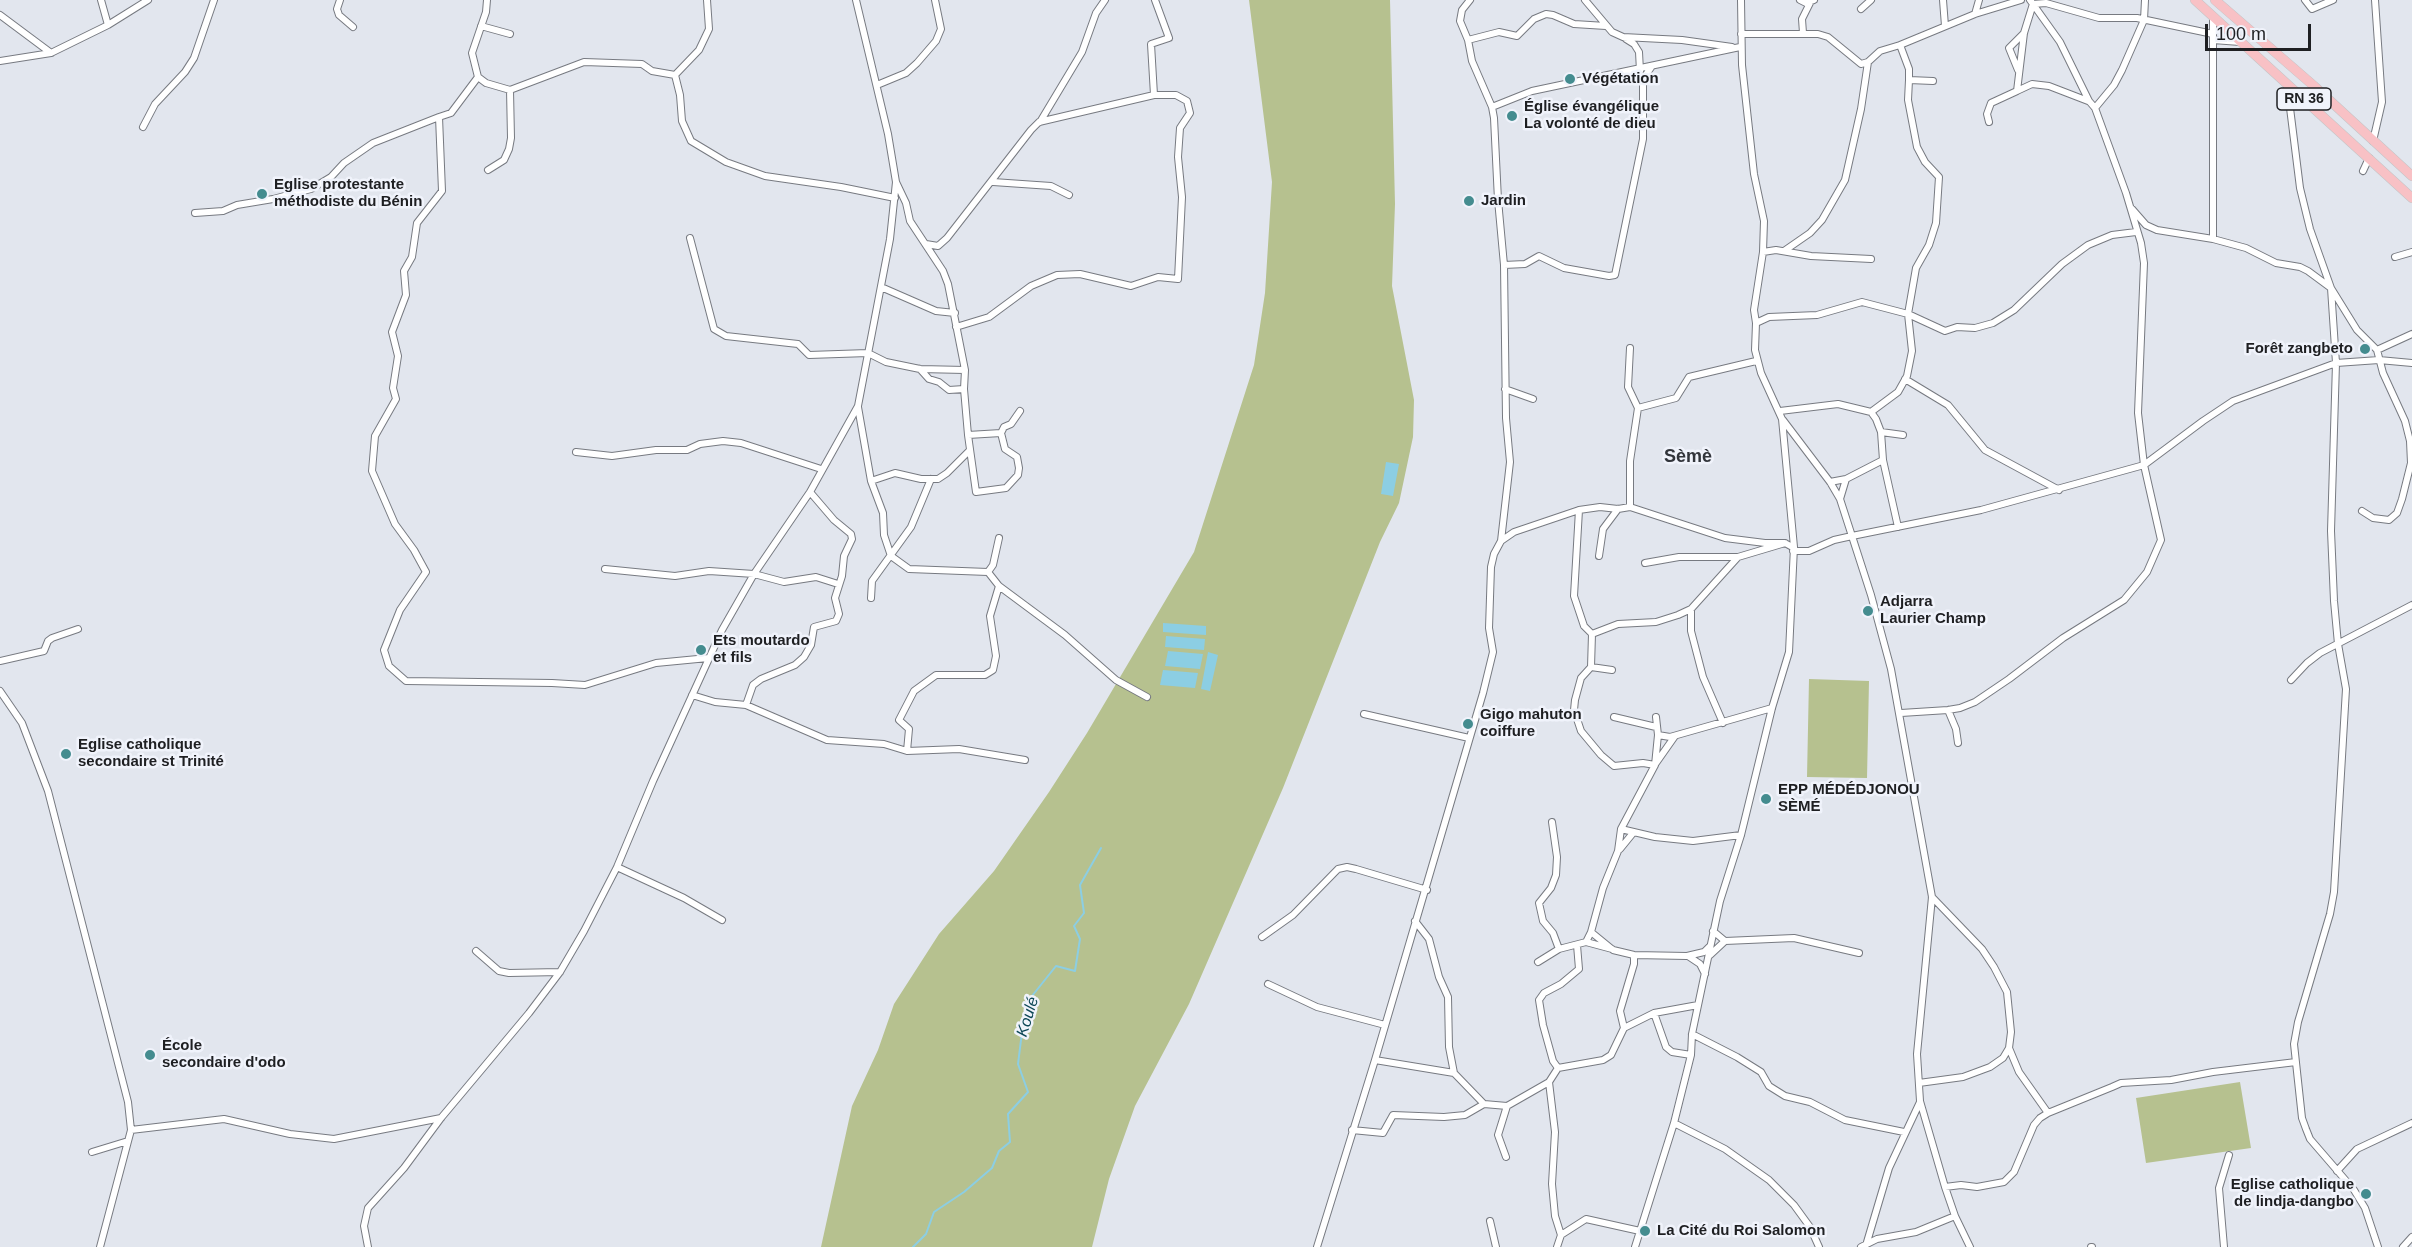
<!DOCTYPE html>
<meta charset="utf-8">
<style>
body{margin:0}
#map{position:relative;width:2412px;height:1247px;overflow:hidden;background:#e2e6ee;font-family:Arial,sans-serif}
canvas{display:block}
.scale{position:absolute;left:2205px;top:24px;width:106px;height:27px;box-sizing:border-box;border:3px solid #1e1f22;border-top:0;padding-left:8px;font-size:18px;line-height:21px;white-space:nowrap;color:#1e1f22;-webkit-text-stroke:4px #f0f3fb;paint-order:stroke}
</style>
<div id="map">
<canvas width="2412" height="1247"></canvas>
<div class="scale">100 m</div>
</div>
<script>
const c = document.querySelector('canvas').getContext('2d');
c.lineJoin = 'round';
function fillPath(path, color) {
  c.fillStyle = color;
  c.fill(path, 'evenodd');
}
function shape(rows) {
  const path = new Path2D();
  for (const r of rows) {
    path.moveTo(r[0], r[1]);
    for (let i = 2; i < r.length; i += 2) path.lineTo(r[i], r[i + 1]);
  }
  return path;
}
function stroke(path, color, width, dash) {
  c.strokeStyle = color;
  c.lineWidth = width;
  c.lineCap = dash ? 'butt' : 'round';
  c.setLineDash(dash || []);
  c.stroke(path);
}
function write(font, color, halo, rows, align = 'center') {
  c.font = font + ' Arial,sans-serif';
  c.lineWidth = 5;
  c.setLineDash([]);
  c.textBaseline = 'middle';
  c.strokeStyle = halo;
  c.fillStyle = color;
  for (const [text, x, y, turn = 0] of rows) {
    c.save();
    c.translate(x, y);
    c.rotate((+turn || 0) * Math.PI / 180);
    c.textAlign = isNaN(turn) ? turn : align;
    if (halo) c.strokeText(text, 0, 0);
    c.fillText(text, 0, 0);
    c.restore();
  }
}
fillPath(shape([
 [1249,0,1390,0,1395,204,1392,286,1414,400,1413,437,1399,503,1380,542,1283,788,1189,1004,1135,1106,1109,1179,1092,1247,821,1247,852,1106,878,1050,894,1004,939,934,994,871,1049,792,1087,733,1194,552,1254,365,1265,293,1272,182],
 [1809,679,1869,681,1867,778,1807,777],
 [2240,1082,2251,1148,2146,1163,2136,1098]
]), '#b6c18f');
fillPath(shape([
 [1386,462,1399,464,1393,496,1381,494],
 [1163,623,1206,626,1206,635,1163,632],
 [1166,636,1205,639,1204,650,1165,647],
 [1168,651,1203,654,1200,669,1165,666],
 [1208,652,1218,655,1210,691,1201,689],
 [1163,670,1198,673,1195,688,1160,685]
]), '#8ccee3');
stroke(shape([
 [913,1247,926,1234,934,1212,964,1192,992,1168,999,1151,1010,1142,1008,1114,1028,1092,1018,1064,1023,1024,1032,1010,1032,996,1056,966,1075,971,1080,939,1074,926,1084,913,1080,885,1101,848]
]), '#8ccee3', 2);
const street = shape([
 [101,0,108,25],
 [340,0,337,9,339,15,353,27],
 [487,0,486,12,472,53,478,77,486,83,510,90,584,62,642,64,652,71,675,75,680,95,682,121,691,141,726,162,765,176,841,187,895,198],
 [1470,0,1462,10,1460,21,1468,40,1472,61,1492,107],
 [1585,0,1612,32,1623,37,1682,40,1732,47],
 [1800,0,1806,3,1814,0],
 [1943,0,1945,26],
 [2305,0,2312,9,2333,0],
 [1861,9,1871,0],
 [1975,14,1979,0],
 [0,15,51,53,108,25,148,0],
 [2213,17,2213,239],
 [481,26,510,34],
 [1803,33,1802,19,1810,3],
 [1741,34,1818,34,1828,37,1861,64,1868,62,1880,51,1900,45],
 [1626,39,1634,44,1639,52,1640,71],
 [1468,40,1499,32,1517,36,1534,19,1546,14,1553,15,1574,24,1606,26],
 [2213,40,2240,42],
 [0,61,51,53],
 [2018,70,2009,48,2024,33],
 [675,75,699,50,709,29,707,0],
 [478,77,451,113,439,117,442,191,417,223,412,257,404,271,406,295,392,332,398,356,393,388,396,399,375,436,372,471,395,524,414,550,426,572,400,610,384,650,389,666,406,681,552,683,585,685,656,663,708,658],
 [1933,81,1909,80,1909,69,1900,45,1975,14,2021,0],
 [2287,84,2300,188,2310,229,2331,288,2336,363,2331,531,2334,601,2338,644,2346,689,2334,892,2330,914,2298,1022,2294,1044,2302,1118,2306,1129,2310,1139,2354,1190,2365,1208,2378,1247],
 [877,85,906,73,917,63,936,41,941,29,935,0],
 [2017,91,2032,84,2049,86,2088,101],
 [1154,95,1151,44,1169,38,1155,0],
 [2095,108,2114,85,2122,70,2144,20,2145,0],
 [1040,122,1082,52,1096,13,1105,0],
 [1989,122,1987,114,1991,103,2017,91,2024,33,2033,4,2046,3,2099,18,2137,18,2213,34],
 [143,127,155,104,185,72,194,58,214,0],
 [2373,141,2382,102,2375,0],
 [488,170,504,160,509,149,511,138,510,90],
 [2363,171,2369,158],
 [896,182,906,203,910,221,943,271,948,284,965,370,964,389,968,435,976,492,1006,488,1018,475,1019,468,1017,457,1005,449,1001,433],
 [993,182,1051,186,1069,195],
 [2132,209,2146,225,2157,230,2213,239,2246,248,2276,263,2300,267,2308,271,2331,288,2357,330,2377,350],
 [195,213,223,211,237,205,273,199,311,189,331,177,344,163,373,143,439,117],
 [690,238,714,329,726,336,798,344,809,355,868,353,886,362,920,369,965,370],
 [926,244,938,246,947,238,1031,130,1039,122,1154,95,1176,95,1187,101,1190,113,1180,128,1178,157,1182,197,1178,279,1158,277,1131,286,1080,274,1057,275,1031,286,989,317,956,327],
 [1784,251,1810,233,1822,220,1845,180,1861,109,1868,62],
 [1763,252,1776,250,1811,256,1871,259],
 [2395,257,2412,252],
 [1504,265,1525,264,1539,256,1564,268,1609,276,1615,275,1643,139,1643,79,1652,66],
 [881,287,936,311,955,313],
 [1756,323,1769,317,1817,315,1862,302,1908,314,1945,331,1957,327,1975,328,1993,323,2014,310,2062,264,2088,245,2112,235,2136,232],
 [1630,348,1628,387,1638,408,1630,461,1630,507],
 [920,369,929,379,939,382,949,390,964,389],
 [1905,379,1948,405,1985,450,2059,490],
 [1505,389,1533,399],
 [858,407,871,481,883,513,884,535,891,556,909,569,988,572,999,586,1065,635,1116,680,1147,697],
 [1638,408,1676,398,1689,377,1756,361],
 [1780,411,1838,404,1871,412,1876,419,1881,432,1883,460,1898,527],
 [1871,412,1898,392,1907,376,1912,351,1908,314,1916,268,1929,245,1936,223,1939,177,1925,162,1917,147,1908,100,1909,80],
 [1783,420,1830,482,1840,499,1871,595,1891,669,1932,897,1917,1054,1920,1101,1945,1187,1955,1216,1970,1247],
 [1881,432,1903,435],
 [968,435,1001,433,1004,427,1011,424,1020,411],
 [576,452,612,456,656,450,687,450,700,444,723,441,741,443,821,469],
 [871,481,895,473,921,479,938,479,947,473,970,450],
 [1830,482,1846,479],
 [1840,499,1846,479,1883,460],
 [1579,510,1574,596,1584,626,1592,634],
 [2362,511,2373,518,2389,520,2397,513,2402,499,2411,463,2410,441,2405,421,2383,373,2377,350,2412,334],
 [1501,541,1510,462,1506,418,1504,265,1498,200,1494,118,1492,107,1532,91,1740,47],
 [1793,551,1809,551,1834,540,1852,536,1981,510,2144,465,2203,421,2233,401,2336,363,2379,360,2412,363],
 [1599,556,1603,529,1618,509],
 [1645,563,1679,557,1738,557],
 [605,569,675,576,709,571,754,574,784,582,816,577,838,584],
 [988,572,993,565,999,538],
 [871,598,872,581,911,527,931,479],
 [1691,609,1691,631,1703,677,1723,723],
 [0,661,44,651,48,641,52,638,78,629],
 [1591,667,1612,670],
 [2291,680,2307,663,2320,653,2412,605],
 [0,691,22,723,48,791,128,1102,131,1130,100,1247],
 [692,695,715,702,746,705,827,740,884,744,907,751,959,749,1025,760],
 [746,705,753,685,761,679,795,665,804,657,811,645,814,627,836,621,839,614,835,598,842,576,844,556,852,539,851,534,834,520,810,492],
 [1948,710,1956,729,1958,743],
 [1901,713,1948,710,1960,708,1975,702,2009,679,2063,638,2124,600,2147,572,2161,540,2144,465,2138,413,2144,263,2141,243,2126,193,2095,108,2089,101,2060,42,2030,0],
 [1364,714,1469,738],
 [1614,717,1656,727],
 [1658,735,1670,737,1772,708],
 [907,751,909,729,899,720,914,691,936,675,985,675,993,670,996,656,990,616,999,586],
 [1656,763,1675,736],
 [1655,765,1643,763,1614,766,1601,755,1581,731,1574,710,1575,700,1581,678,1591,667,1592,634,1618,624,1656,622,1678,615,1691,609,1738,557,1785,543,1794,548],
 [1552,822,1557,857,1556,875,1551,888,1539,903,1543,921,1553,933,1559,949],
 [1621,829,1655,837,1693,841,1741,835],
 [1620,849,1633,833],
 [617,867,684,898,722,920],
 [1415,921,1429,939,1439,977,1448,997,1449,1047,1454,1073,1484,1104,1507,1106],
 [1713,931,1725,941,1794,938,1859,953],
 [1591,932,1603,888,1618,851,1621,829,1655,765,1658,735,1656,717],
 [1262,937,1293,915,1338,869,1347,867,1356,869,1427,890],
 [1586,942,1612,949],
 [476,951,499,971,509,973,560,972],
 [1710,955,1725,941],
 [1688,956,1700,964,1705,974],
 [1538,962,1559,949,1586,942,1591,932,1613,950,1634,955,1687,956,1704,952,1709,947],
 [1268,984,1317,1007,1385,1025],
 [1654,1013,1666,1047,1672,1052,1691,1055],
 [1624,1028,1620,1011,1634,964,1634,955],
 [1692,1034,1737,1057,1761,1072,1769,1086,1785,1096,1810,1102,1845,1120,1904,1132],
 [2009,1048,2019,1072,2048,1113],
 [1375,1060,1454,1073],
 [1558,1068,1553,1061,1543,1025,1539,1000,1544,993,1561,984,1579,969,1577,945],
 [1919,1083,1963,1077,1990,1067,2003,1058,2009,1048,2011,1032,2007,992,1994,967,1982,949,1932,897],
 [1674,1123,1725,1149,1769,1180,1794,1205,1810,1227,1819,1247],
 [131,1130,224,1119,290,1134,334,1139,441,1118],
 [1352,1130,1383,1133,1393,1115,1444,1117,1465,1115,1484,1104],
 [92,1152,128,1141],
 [1506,1157,1498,1135,1507,1106,1549,1082],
 [2337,1171,2357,1149,2412,1123],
 [1945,1187,1961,1185,1977,1187,2004,1182,2014,1172,2034,1125,2040,1118,2048,1113,2112,1087,2121,1083,2171,1080,2213,1072,2296,1062],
 [1490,1221,1496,1247],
 [1561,1235,1555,1216,1552,1184,1555,1132,1549,1082,1558,1068,1603,1060,1611,1055,1624,1028,1654,1013,1698,1005],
 [1867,1242,1889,1168,1920,1102],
 [368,1247,364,1226,368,1208,404,1168,441,1118,529,1013,560,972,584,931,617,867,653,781,722,630,754,574,810,492,858,406,890,239,896,182,888,134,856,0],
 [1317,1247,1375,1060,1483,693,1493,652,1489,628,1491,567,1494,554,1501,541,1514,532,1579,510,1600,507,1618,509,1630,507,1725,538,1765,543,1785,543],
 [1557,1247,1561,1235,1586,1219,1640,1231],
 [1635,1247,1674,1123,1691,1055,1692,1034,1720,901,1741,835,1772,708,1789,652,1794,547,1782,419,1761,373,1755,350,1756,323,1754,310,1763,252,1764,221,1754,174,1742,65,1741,0],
 [1861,1247,1877,1239,1916,1232,1955,1216],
 [2091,1247,2092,1247],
 [2224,1247,2219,1188,2229,1155],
 [2403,1247,2412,1237]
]);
const primary = shape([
 [2195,0,2412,198],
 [2215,0,2314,86,2412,176]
]);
stroke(street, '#777a81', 8);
stroke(primary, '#c4c5c6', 10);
stroke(street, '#fff', 6);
stroke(primary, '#f8c1c5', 9);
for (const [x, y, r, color] of [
 [1570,79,6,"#448c8f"],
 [1512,116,6,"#448c8f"],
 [262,194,6,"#448c8f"],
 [1469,201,6,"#448c8f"],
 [2365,349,6,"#448c8f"],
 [1868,611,6,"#448c8f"],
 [701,650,6,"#448c8f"],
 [1468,724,6,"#448c8f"],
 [66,754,6,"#448c8f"],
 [1766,799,6,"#448c8f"],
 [150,1055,6,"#448c8f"],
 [2366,1194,6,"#448c8f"],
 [1645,1231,6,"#448c8f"]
]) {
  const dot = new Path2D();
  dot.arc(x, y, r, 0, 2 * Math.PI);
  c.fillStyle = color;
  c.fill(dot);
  stroke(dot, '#f0f3fb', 2);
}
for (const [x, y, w] of [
 [2304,99,54]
]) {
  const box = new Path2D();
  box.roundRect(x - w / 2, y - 11, w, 22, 4.5);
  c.fillStyle = '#f0f3fb';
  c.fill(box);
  stroke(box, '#1e1f22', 1.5);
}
write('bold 14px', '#1e1f22', null, [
 ["RN 36",2304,99]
]);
write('bold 15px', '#1e1f22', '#f0f3fb', [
 ["Végétation",1582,79],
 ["Église évangélique",1524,107],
 ["La volonté de dieu",1524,124],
 ["Eglise protestante",274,185],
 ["méthodiste du Bénin",274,202],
 ["Jardin",1481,201],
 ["Forêt zangbeto",2353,349,"right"],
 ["Adjarra",1880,602],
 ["Laurier Champ",1880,619],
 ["Ets moutardo",713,641],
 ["et fils",713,658],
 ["Gigo mahuton",1480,715],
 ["coiffure",1480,732],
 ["Eglise catholique",78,745],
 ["secondaire st Trinité",78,762],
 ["EPP MÉDÉDJONOU",1778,790],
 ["SÈMÉ",1778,807],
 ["École",162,1046],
 ["secondaire d'odo",162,1063],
 ["Eglise catholique",2354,1185,"right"],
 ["de lindja-dangbo",2354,1202,"right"],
 ["La Cité du Roi Salomon",1657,1231]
], 'left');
write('italic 16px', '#0c4756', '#f0f3fb', [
 ["Koulé",1028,1017,-73]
]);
write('bold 18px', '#32353b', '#f0f3fb', [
 ["Sèmè",1688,457]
]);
</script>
